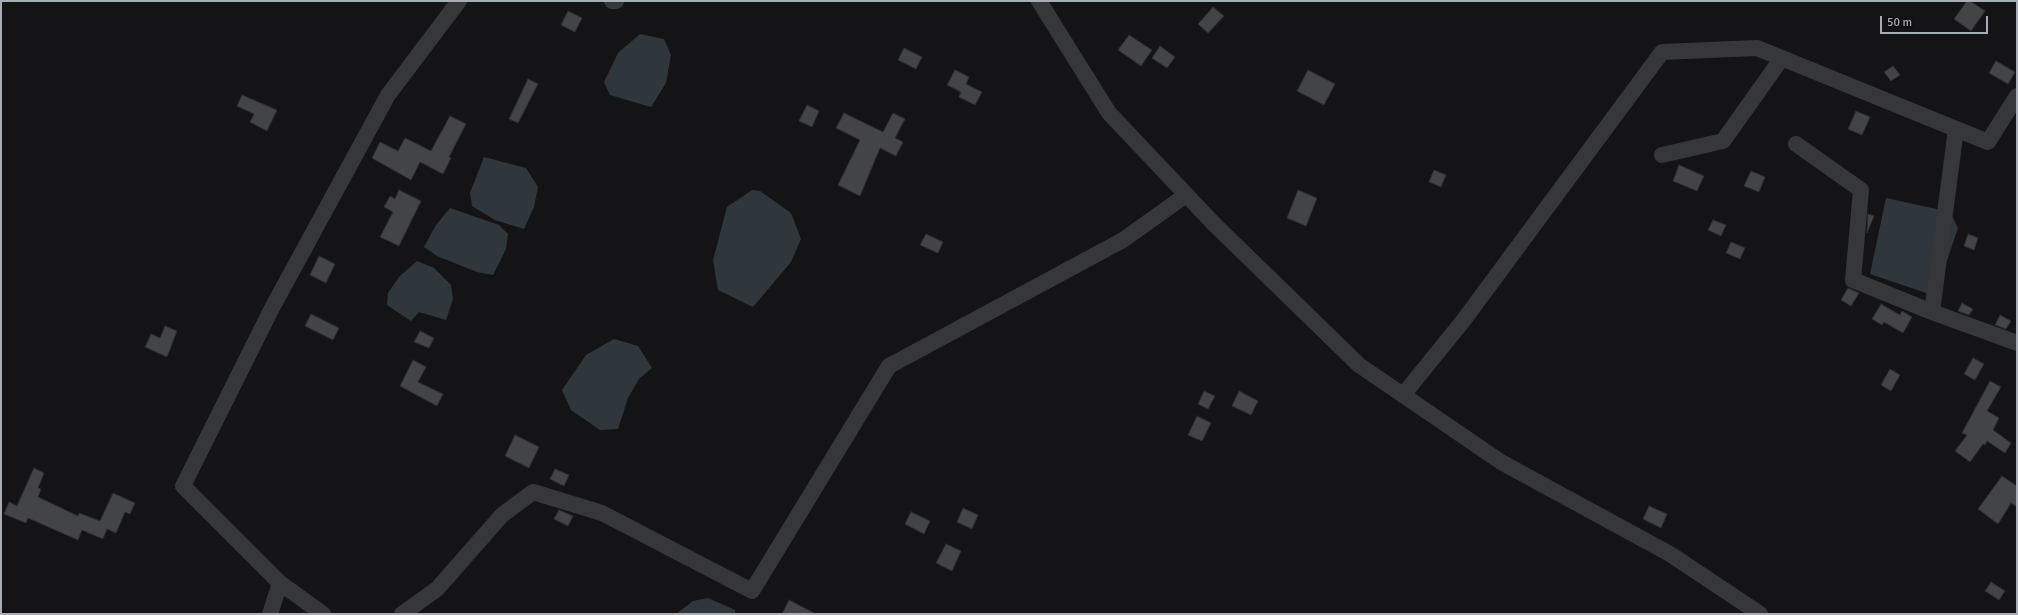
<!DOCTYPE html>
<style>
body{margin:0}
#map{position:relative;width:2018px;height:615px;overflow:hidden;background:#141416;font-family:Signika,sans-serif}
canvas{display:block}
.frame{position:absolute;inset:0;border:2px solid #a8acb4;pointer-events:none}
.scale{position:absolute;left:1880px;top:16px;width:108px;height:18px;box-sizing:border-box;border:2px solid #a8acb4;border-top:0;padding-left:5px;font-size:12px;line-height:14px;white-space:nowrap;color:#a8acb4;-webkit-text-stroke:3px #0f0f11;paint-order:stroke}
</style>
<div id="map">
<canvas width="2018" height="615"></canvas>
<div class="frame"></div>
<div class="scale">50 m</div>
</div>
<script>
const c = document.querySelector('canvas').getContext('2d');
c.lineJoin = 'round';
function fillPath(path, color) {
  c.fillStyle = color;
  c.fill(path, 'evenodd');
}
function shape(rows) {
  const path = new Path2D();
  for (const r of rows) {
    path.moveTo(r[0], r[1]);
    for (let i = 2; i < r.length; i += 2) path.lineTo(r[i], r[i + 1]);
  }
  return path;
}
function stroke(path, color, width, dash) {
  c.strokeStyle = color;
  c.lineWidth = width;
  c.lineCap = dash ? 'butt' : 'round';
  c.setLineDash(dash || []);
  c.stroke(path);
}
fillPath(shape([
 [640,34,664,39,671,55,666,83,651,107,610,95,604,82,618,53],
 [484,157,526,168,538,187,534,207,524,229,495,220,472,206,470,193],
 [752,190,760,191,791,213,801,239,791,262,753,307,718,290,713,260,727,207],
 [1886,198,1950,212,1958,228,1935,296,1870,274],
 [450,208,499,225,508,234,506,249,493,275,477,272,437,256,424,247,436,225],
 [417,261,434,268,451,285,453,299,446,320,419,312,411,321,387,305,388,293,399,277],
 [614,339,638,346,652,368,639,379,628,398,618,429,600,430,571,410,562,390,586,355],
 [708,598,735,610,735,614,676,614,693,601]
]), '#2f373d');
const building = shape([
 [1967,1,1970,1,1985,11,1971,31,1954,19,1967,1],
 [1213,7,1224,16,1208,33,1198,24,1213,7],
 [568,11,582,18,575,32,561,25,568,11],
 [1129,35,1152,50,1141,66,1118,50,1129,35],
 [1160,46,1175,57,1167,68,1152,58,1160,46],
 [904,48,922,57,916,69,898,60,904,48],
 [1996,61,2015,72,2008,84,1989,73,1996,61],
 [1893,66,1900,75,1891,81,1884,72,1893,66],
 [955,70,969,77,966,84,982,92,975,105,959,97,961,92,947,85,955,70],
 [1308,70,1335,84,1324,105,1297,91,1308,70],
 [528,79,538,84,518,123,509,119,528,79],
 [242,95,277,110,267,131,250,122,254,114,237,106,242,95],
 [807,105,819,111,812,127,799,121,807,105],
 [1856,111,1870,117,1862,135,1848,129,1856,111],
 [844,113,883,132,893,113,905,119,895,138,903,142,896,156,880,148,860,196,838,185,860,140,836,128,844,113],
 [450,116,466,124,449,157,451,158,443,174,420,162,411,180,372,158,380,142,398,151,405,138,431,151,450,116],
 [1679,165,1704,176,1697,191,1673,181,1679,165],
 [1434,170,1446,175,1441,187,1429,182,1434,170],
 [1751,171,1765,177,1759,192,1744,186,1751,171],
 [399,190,421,201,399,246,380,237,393,212,384,207,390,196,395,199,399,190],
 [1298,190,1317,198,1306,226,1287,218,1298,190],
 [1868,214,1874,216,1867,233,1868,214],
 [1713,220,1726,225,1721,236,1708,230,1713,220],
 [926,234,943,242,938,253,920,245,926,234],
 [1968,234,1978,238,1974,250,1964,246,1968,234],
 [1731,242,1745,248,1740,259,1726,253,1731,242],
 [319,256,335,264,326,283,310,275,319,256],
 [1848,288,1859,293,1851,306,1841,300,1848,288],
 [1962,303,1973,309,1969,315,1958,311,1962,303],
 [1881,304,1900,315,1902,311,1912,317,1903,333,1884,322,1882,325,1872,319,1881,304],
 [311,314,339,328,333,340,305,326,311,314],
 [2000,315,2011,321,2006,329,1995,325,2000,315],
 [165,326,177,331,167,357,145,347,151,334,160,338,165,326],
 [420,331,434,338,429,348,414,342,420,331],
 [1973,358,1984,364,1975,380,1964,374,1973,358],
 [413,360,426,367,418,382,443,394,437,406,400,386,413,360],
 [1890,369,1900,375,1891,391,1881,385,1890,369],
 [1990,381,2001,387,1987,411,1999,418,1993,430,2011,443,2005,453,1987,441,1985,445,1983,444,1970,462,1955,451,1967,435,1962,433,1990,381],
 [1204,391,1215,396,1208,409,1198,404,1204,391],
 [1239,391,1258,401,1251,415,1232,406,1239,391],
 [1197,416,1211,423,1202,441,1188,435,1197,416],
 [515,435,539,447,529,468,505,456,515,435],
 [34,468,44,473,38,488,41,489,38,497,78,516,79,513,100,521,113,493,135,503,130,514,125,512,116,533,107,529,103,539,82,530,78,540,28,518,26,523,4,514,9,502,17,506,34,468],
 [555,469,569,475,564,486,550,479,555,469],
 [2002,476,2017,486,2017,507,2011,503,1998,524,1978,509,2002,476],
 [1649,506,1667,514,1661,528,1643,519,1649,506],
 [963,508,978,515,972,529,957,522,963,508],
 [559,510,573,516,568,526,554,519,559,510],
 [911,512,930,521,924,534,905,524,911,512],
 [946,544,961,551,952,571,936,563,946,544],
 [1991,582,2005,591,1999,600,1985,591,1991,582],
 [789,600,816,614,782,614,789,600]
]);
fillPath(building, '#434448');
stroke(building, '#2e2f31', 1);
stroke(shape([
 [612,1,616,1],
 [1039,1,1109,113,1214,224,1359,365,1501,462,1670,554,1760,614],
 [1796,144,1861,190,1853,280,1932,312,1956,129],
 [1662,155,1723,141,1782,58],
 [1932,312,2017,343],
 [1403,395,1463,321,1662,52,1757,48,1988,142,2017,96],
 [280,583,323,614],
 [270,614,280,583,183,486,272,308,388,95,459,1],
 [402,614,437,589,502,515,533,492,602,513,752,591,889,366,1123,240,1186,195]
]), '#36373a', 16);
</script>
